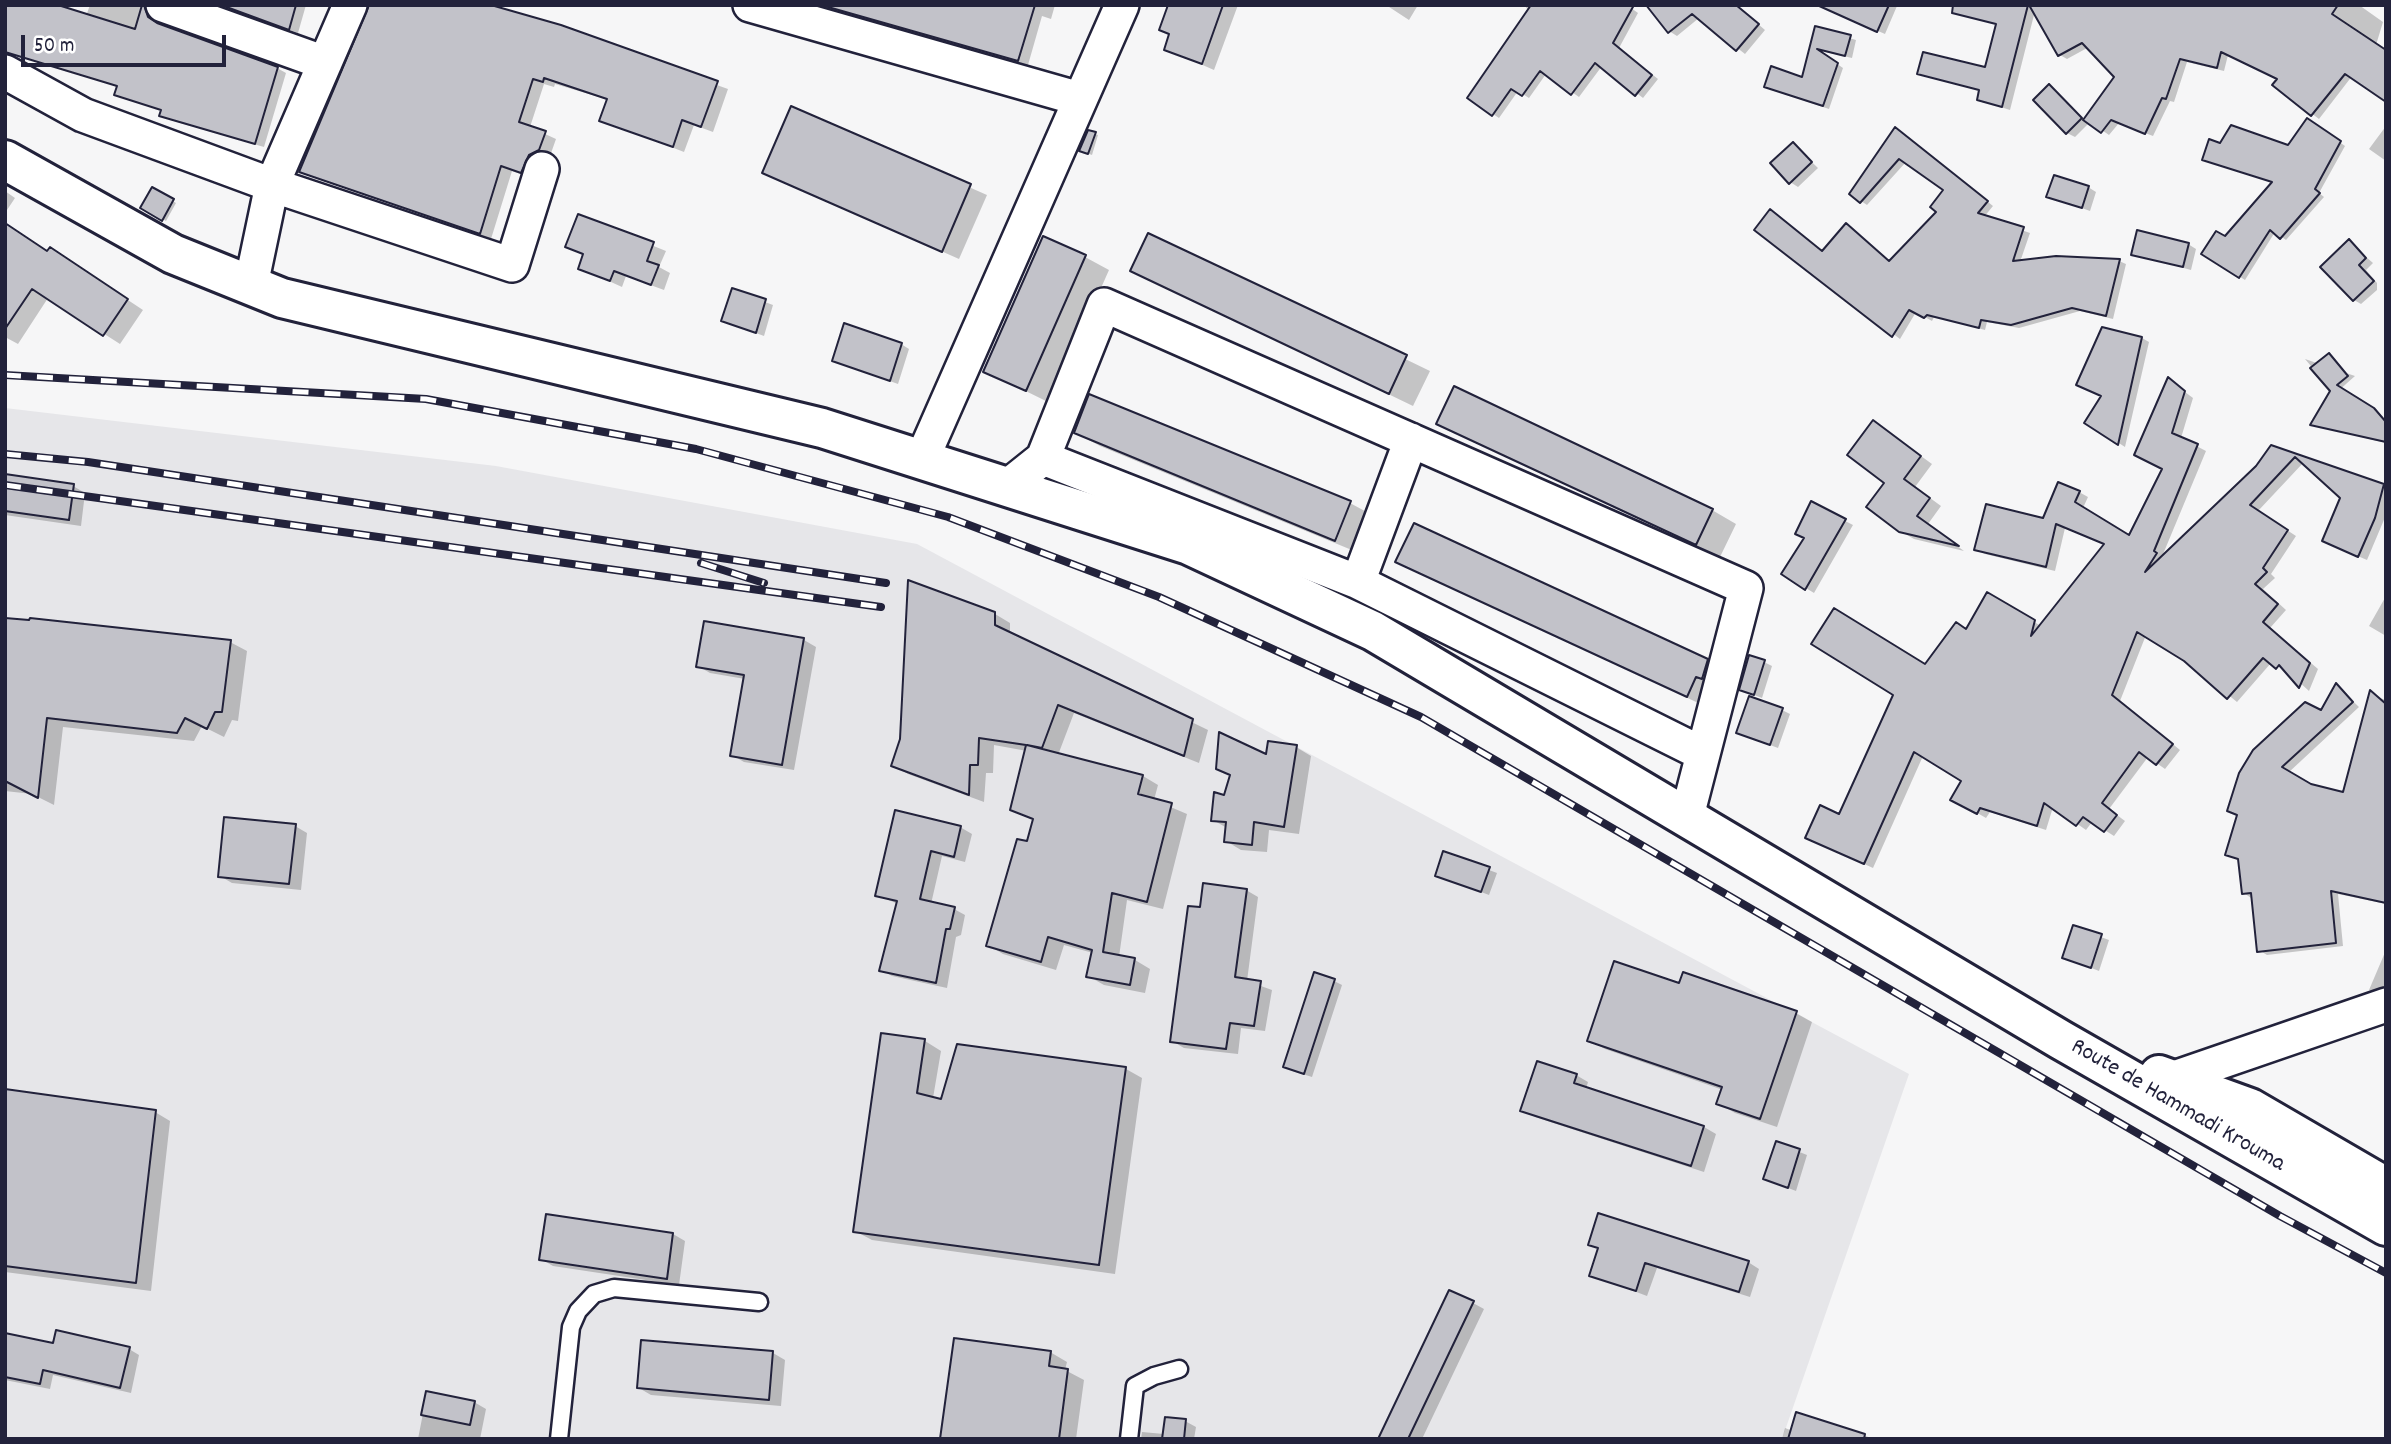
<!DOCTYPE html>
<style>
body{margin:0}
#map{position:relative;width:2391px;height:1444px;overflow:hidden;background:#f6f6f7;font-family:Dekko,sans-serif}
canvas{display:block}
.frame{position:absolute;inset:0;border:7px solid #22223b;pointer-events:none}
.scale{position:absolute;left:21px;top:35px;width:205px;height:32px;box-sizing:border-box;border:4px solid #22223b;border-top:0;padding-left:9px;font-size:21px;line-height:24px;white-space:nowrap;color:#22223b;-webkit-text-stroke:5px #fff;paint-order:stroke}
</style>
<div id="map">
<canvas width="2391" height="1444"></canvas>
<div class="frame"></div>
<div class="scale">50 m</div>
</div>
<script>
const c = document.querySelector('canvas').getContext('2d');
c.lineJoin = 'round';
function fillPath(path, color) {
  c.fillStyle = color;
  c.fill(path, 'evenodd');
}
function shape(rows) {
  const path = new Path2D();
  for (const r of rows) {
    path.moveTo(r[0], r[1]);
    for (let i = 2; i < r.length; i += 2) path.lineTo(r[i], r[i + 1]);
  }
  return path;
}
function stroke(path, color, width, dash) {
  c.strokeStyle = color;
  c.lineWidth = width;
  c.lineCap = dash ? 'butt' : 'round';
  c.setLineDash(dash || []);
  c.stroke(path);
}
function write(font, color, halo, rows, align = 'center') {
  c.font = font + ' Dekko,sans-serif';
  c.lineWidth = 7;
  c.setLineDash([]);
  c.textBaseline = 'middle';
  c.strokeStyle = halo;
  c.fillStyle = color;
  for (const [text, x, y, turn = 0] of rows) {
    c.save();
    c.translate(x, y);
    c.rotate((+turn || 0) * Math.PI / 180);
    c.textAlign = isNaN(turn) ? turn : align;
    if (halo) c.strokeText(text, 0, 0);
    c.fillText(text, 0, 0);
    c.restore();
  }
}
fillPath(shape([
 [5,408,496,466,917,544,1909,1074,1782,1439,5,1439]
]), '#e6e6e9');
fillPath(shape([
 [5,5,86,16,90,5,153,5,156,24,277,68,286,73,264,147,170,120,162,115,163,111,117,94,119,87,5,52],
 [220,5,306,5,298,33],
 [370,5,493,5,728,89,713,132,694,125,684,152,602,120,609,100,555,84,554,87,544,84,530,127,556,139,550,156,532,178,512,171,491,239,301,171],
 [816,5,1055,5,1051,19,1042,16,1028,65],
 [1170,5,1238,5,1214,70,1166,49,1171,35],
 [1386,5,1418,5,1409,20],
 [1524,5,1627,5,1638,13,1619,48,1658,79,1643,98,1602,66,1579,97,1546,74,1529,98,1518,91,1499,118,1493,114,1529,11],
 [1649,5,1736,5,1765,30,1745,54,1699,18,1677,36,1669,31],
 [1838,5,1897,5,1897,6,1885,34,1862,24],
 [2019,5,2359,5,2383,22,2376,45,2319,119,2274,85,2279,79,2228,55,2224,71,2187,62,2174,102,2170,101,2153,136,2119,123,2109,135,2090,122,2075,137,2067,133,2049,87,2085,120,2117,77,2089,47,2067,59,2060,55,2035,11,2010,110,1979,100,1981,91,1919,73,1987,69],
 [1816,28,1856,40,1852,58,1817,50,1843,68,1829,109,1772,90,1803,79],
 [792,109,987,195,959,259,765,173],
 [2313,123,2345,146,2319,193,2324,197,2286,240,2275,232,2245,280,2204,254,2225,238,2274,183,2221,145,2289,147],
 [2386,126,2386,161,2369,149],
 [1902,133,1993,206,1984,217,2030,233,2020,262,2119,261,2126,264,2113,319,2080,311,2019,328,1987,322,1985,330,1934,317,1932,321,1916,312,1900,339,1756,230,1823,252,1847,225,1890,262,1939,212,1946,190,1906,162,1867,205,1861,201],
 [1095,134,1098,135,1092,155,1084,152],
 [1793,144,1818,168,1798,187,1790,182],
 [2088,187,2096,192,2090,211,2049,196],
 [153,189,176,203,166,221,142,207],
 [5,191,15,198,5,213],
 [579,216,666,251,659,267,670,273,664,290,626,276,622,287,580,268,585,256,567,247],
 [5,224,48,252,66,259,143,310,120,344,48,298,18,344,5,337],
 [1149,235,1430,371,1413,406,1133,271],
 [2349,242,2373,263,2366,270,2377,283,2377,290,2361,304,2354,300],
 [2188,244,2196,249,2191,270,2133,254],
 [1085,257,1109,270,1050,403,985,371],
 [733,290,773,305,764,336,723,321],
 [2142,338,2149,342,2125,447,2086,422],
 [901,344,909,349,898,384,834,361],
 [2305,359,2355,376,2337,392,2386,434,2386,443,2312,425,2332,391],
 [2169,380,2193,398,2181,438,2206,451,2161,559,2257,467,2272,447,2386,487,2386,515,2367,560,2332,545,2342,497,2304,462,2258,511,2296,536,2271,574,2275,578,2263,589,2286,610,2270,628,2318,669,2309,691,2287,671,2271,663,2237,702,2185,660,2146,635,2120,701,2180,750,2165,769,2148,757,2109,809,2125,821,2114,836,2092,822,2086,830,2053,807,2046,830,1990,812,1986,818,1953,799,1963,780,1923,756,1873,868,1816,842,1840,816,1925,666,1967,631,1988,595,2041,626,2105,544,2065,528,2055,571,1985,554,1976,549,2045,521,2079,492,2088,497,2083,508,2130,538,2164,469],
 [1874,422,1932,464,1915,487,1941,506,1928,524,1964,551,1914,539,1900,531],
 [1438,424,1712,510,1736,524,1720,557],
 [1076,433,1350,503,1374,516,1359,553,1100,446],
 [5,476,73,486,85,493,81,526,5,515],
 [1812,504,1853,525,1814,593,1783,574,1806,538],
 [1398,562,1707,661,1731,675,1711,709],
 [2386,596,2386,636,2369,626],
 [995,614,1010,623,1010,634,1208,730,1199,763,1074,713,1058,755,1143,776,1158,785,1154,800,1187,814,1163,909,1127,900,1119,957,1135,960,1150,969,1145,993,1104,985,1088,976,1093,953,1064,945,1056,970,1003,954,988,945,1035,821,1012,809,1027,751,994,745,993,773,986,773,984,802,908,774,893,765],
 [5,618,230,642,247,651,238,721,232,720,224,737,202,726,194,741,63,727,54,805,32,794,5,791],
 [804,640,816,647,794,770,744,762,732,755,745,679,710,673,698,666],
 [1764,662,1772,666,1762,698,1741,690],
 [2336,685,2359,707,2288,773,2310,786,2344,795,2370,695,2386,700,2386,904,2338,894,2343,946,2267,955,2259,950,2251,898,2244,893,2240,861,2227,855,2239,816,2229,811,2322,712],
 [1782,710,1790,714,1778,748,1738,733],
 [1296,747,1311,756,1299,834,1269,830,1267,852,1241,850,1226,841,1227,828,1213,820,1232,776,1218,768],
 [896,812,960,827,972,834,965,862,942,856,931,904,954,909,965,915,961,935,956,937,947,988,892,976,881,970,898,904,877,895],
 [295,826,307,833,301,890,232,883,220,876],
 [1444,853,1497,873,1489,895,1437,875],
 [1246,890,1258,897,1247,981,1272,990,1265,1031,1241,1028,1238,1054,1184,1048,1172,1041,1201,909],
 [2074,927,2109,940,2099,971,2064,957],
 [2386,950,2386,991,2377,994,2369,990],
 [1334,981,1342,985,1312,1077,1293,1071,1285,1066],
 [1680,986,1796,1013,1812,1022,1777,1127,1735,1113,1718,1103,1723,1090,1605,1049,1589,1040],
 [925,1041,941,1051,933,1098,943,1101,959,1046,1126,1069,1142,1078,1115,1274,872,1240,855,1231],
 [1576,1075,1588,1082,1586,1089,1704,1127,1716,1134,1704,1172,1535,1117,1523,1110],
 [5,1091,155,1112,170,1121,151,1291,5,1272],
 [1777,1143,1807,1155,1796,1191,1765,1179],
 [673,1234,685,1241,679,1285,553,1266,541,1259],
 [1590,1244,1748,1262,1759,1269,1750,1297,1657,1268,1647,1296,1591,1275,1599,1250],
 [1473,1303,1484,1309,1422,1439,1380,1439],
 [5,1335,55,1345,129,1349,139,1355,131,1393,53,1375,50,1389,5,1380],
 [643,1341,773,1353,785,1360,781,1406,651,1395,639,1388],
 [1050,1352,1067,1362,1065,1370,1084,1380,1076,1439,942,1439],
 [427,1393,474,1402,486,1409,480,1439,418,1439],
 [1797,1415,1875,1439,1782,1439,1785,1428,1793,1431],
 [1185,1421,1196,1427,1194,1439,1141,1439,1142,1432,1164,1434]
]), '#0003');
const building = shape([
 [5,5,58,5,135,29,142,5,144,5,148,17,157,23,278,67,255,144,159,116,161,110,114,95,117,86,5,52,5,5],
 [221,5,296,5,289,30,221,5],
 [369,5,491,5,561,25,718,81,701,127,682,120,673,147,599,121,607,99,544,78,543,82,533,79,519,122,546,131,539,150,529,155,521,173,501,166,480,234,299,172,369,5],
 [821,5,1035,5,1018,61,821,5],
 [1168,5,1223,5,1202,64,1164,50,1169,34,1159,30,1168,5],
 [1531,5,1634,5,1613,43,1652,75,1635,96,1595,63,1571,95,1540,71,1522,96,1511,89,1492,116,1467,98,1531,5],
 [1646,5,1736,5,1759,24,1736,51,1692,14,1668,33,1646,5],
 [1817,5,1889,5,1877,32,1817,5],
 [1953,5,2028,5,2002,107,1977,100,1979,90,1917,74,1923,52,1985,67,1996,24,1952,13,1953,5],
 [2029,5,2338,5,2332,14,2386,50,2386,102,2345,74,2311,116,2272,85,2277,79,2221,52,2217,68,2180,59,2166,99,2162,98,2145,134,2111,120,2101,133,2083,120,2114,77,2082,43,2058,56,2029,5],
 [1815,26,1851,35,1845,56,1817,49,1838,63,1823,106,1764,87,1771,66,1802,77,1815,26],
 [2049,84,2082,118,2066,134,2033,100,2049,84],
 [791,106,971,184,942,252,762,173,791,106],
 [2307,118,2341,141,2315,189,2320,193,2280,239,2270,230,2239,278,2201,254,2216,231,2225,236,2272,182,2202,160,2209,139,2220,143,2231,125,2288,145,2307,118],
 [1895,127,1988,201,1978,213,2024,227,2013,261,2056,256,2120,259,2106,316,2072,308,2011,325,1981,320,1979,328,1927,315,1924,318,1909,310,1892,337,1754,230,1770,209,1822,251,1846,223,1889,261,1936,212,1930,207,1943,190,1899,159,1860,203,1849,194,1895,127],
 [1088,130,1096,132,1088,154,1079,151,1088,130],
 [1793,142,1812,162,1789,184,1770,163,1793,142],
 [2054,175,2089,186,2082,208,2046,197,2054,175],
 [152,187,174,199,162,221,140,208,152,187],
 [578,214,654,242,647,261,659,265,651,285,614,271,610,281,578,269,583,254,565,247,578,214],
 [5,223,47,251,50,247,128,299,103,336,32,289,5,329,5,223],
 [2137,230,2189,243,2183,267,2131,255,2137,230],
 [1148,233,1407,355,1389,394,1130,271,1148,233],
 [1043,236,1086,255,1026,391,983,372,1043,236],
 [2349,239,2366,258,2359,265,2374,281,2353,301,2320,267,2349,239],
 [732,288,766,299,756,333,721,321,732,288],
 [844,323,902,343,890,381,832,361,844,323],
 [2102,327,2142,337,2118,445,2084,423,2101,396,2076,385,2102,327],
 [2329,353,2348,376,2337,385,2374,408,2386,422,2386,442,2310,425,2330,391,2310,368,2329,353],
 [2168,377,2185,391,2172,433,2198,444,2154,551,2157,553,2145,572,2256,466,2271,445,2384,484,2375,518,2358,557,2322,541,2340,498,2295,457,2250,505,2288,530,2263,568,2267,572,2255,584,2278,604,2263,622,2310,663,2299,688,2279,665,2276,669,2263,658,2227,699,2184,661,2137,632,2112,695,2173,744,2156,765,2139,752,2102,803,2117,815,2104,832,2083,817,2076,826,2044,803,2037,826,1980,808,1977,814,1950,800,1961,781,1914,752,1864,864,1805,838,1820,805,1839,814,1893,695,1811,644,1834,608,1925,664,1956,622,1966,629,1987,592,2035,620,2031,636,2104,544,2056,524,2046,567,1974,550,1986,504,2043,518,2058,482,2080,491,2075,502,2129,535,2162,469,2134,455,2168,377],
 [1454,386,1713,509,1696,545,1436,424,1454,386],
 [1089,394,1351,501,1335,541,1074,433,1089,394],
 [1873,420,1921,456,1904,479,1930,498,1917,516,1959,546,1899,532,1866,507,1884,483,1847,455,1873,420],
 [5,474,74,484,69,520,5,511,5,474],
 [1811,501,1846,519,1805,590,1781,574,1804,538,1795,534,1811,501],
 [1414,523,1708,659,1702,679,1696,677,1687,697,1395,562,1414,523],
 [908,580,995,612,995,625,1193,719,1184,756,1058,705,1042,748,1027,745,1143,775,1138,794,1172,803,1147,902,1112,893,1103,952,1135,958,1130,985,1086,977,1092,950,1048,937,1041,962,986,946,1017,839,1027,841,1033,819,1010,810,1026,745,979,738,978,765,970,765,969,795,891,766,900,739,908,580],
 [5,618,29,620,30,618,231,640,222,712,215,712,207,729,185,718,177,733,47,718,38,798,5,781,5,618],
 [704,621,804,638,782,765,730,756,744,675,696,667,704,621],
 [1749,655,1765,660,1754,695,1739,690,1749,655],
 [2336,683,2353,702,2282,767,2311,784,2343,792,2370,690,2386,704,2386,903,2331,891,2336,943,2257,952,2251,893,2242,894,2238,859,2225,855,2237,815,2227,811,2239,773,2253,750,2305,702,2321,710,2336,683],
 [1749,696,1783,708,1770,745,1736,733,1749,696],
 [1219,732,1266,754,1268,741,1297,745,1284,827,1254,822,1252,845,1224,842,1226,822,1211,821,1214,792,1224,795,1230,775,1216,769,1219,732],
 [895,810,961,826,954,857,931,851,920,899,955,907,950,929,946,929,936,983,879,971,897,901,875,896,895,810],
 [224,817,296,824,289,884,218,877,224,817],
 [1443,851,1490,867,1481,892,1435,876,1443,851],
 [1203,883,1247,889,1235,977,1261,981,1254,1026,1230,1023,1226,1049,1170,1042,1188,906,1200,907,1203,883],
 [2073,925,2102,934,2091,968,2062,958,2073,925],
 [1614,961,1679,983,1683,972,1797,1011,1760,1119,1716,1104,1722,1087,1587,1041,1614,961],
 [1314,972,1335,979,1304,1074,1283,1067,1314,972],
 [881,1033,925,1039,917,1093,941,1099,957,1044,1126,1067,1099,1265,853,1232,881,1033],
 [1537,1061,1577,1074,1574,1083,1704,1126,1691,1166,1520,1111,1537,1061],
 [5,1089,156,1110,136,1283,5,1266,5,1089],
 [1776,1141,1800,1149,1788,1188,1763,1179,1776,1141],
 [1598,1213,1749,1261,1739,1292,1645,1263,1636,1291,1589,1276,1598,1248,1588,1245,1598,1213],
 [546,1214,673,1233,667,1279,539,1260,546,1214],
 [1449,1290,1474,1301,1408,1439,1378,1439,1449,1290],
 [56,1330,130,1347,120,1388,43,1370,40,1384,5,1377,5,1333,53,1343,56,1330],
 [954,1338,1051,1351,1049,1366,1068,1369,1059,1439,940,1439,954,1338],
 [641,1340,773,1351,769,1400,637,1388,641,1340],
 [426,1391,475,1401,470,1425,421,1415,426,1391],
 [1796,1412,1865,1434,1864,1439,1788,1439,1796,1412],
 [1165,1417,1186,1419,1184,1439,1162,1439,1165,1417]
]);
fillPath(building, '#c2c2c9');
stroke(building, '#22223b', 2);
const service = shape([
 [559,1439,571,1327,578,1311,594,1294,614,1288,759,1302],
 [1129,1439,1135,1386,1154,1376,1179,1369]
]);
const minor = shape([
 [163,5,325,63],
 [350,5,272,185,512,265,542,169],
 [750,5,1080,99],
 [5,72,83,115,272,185,251,285],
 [1043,458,1358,582,1703,754],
 [922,459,1122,5],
 [1008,486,1043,458,1104,305,1746,588,1687,816],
 [1358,582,1411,440],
 [2171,1079,2386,1005]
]);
const tertiary = shape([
 [5,160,173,254,282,298,822,428,1189,545,1373,631,2061,1040,2386,1226],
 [2159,1075,2250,1108,2386,1187]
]);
stroke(service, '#22223b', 21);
stroke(minor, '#22223b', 38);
stroke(tertiary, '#22223b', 44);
stroke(service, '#fff', 16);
stroke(minor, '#fff', 33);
stroke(tertiary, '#fff', 38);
const rail = shape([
 [5,375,426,399,696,449,948,517,1159,597,1421,717,2280,1216,2386,1273],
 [5,454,88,462,886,583],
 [5,485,881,607],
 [701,563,764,583]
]);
stroke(rail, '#22223b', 8);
stroke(rail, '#fff', 5, [16]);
write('24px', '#22223b', '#fff', [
 ["Route de Hammadi Krouma",2177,1107,30]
]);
</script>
